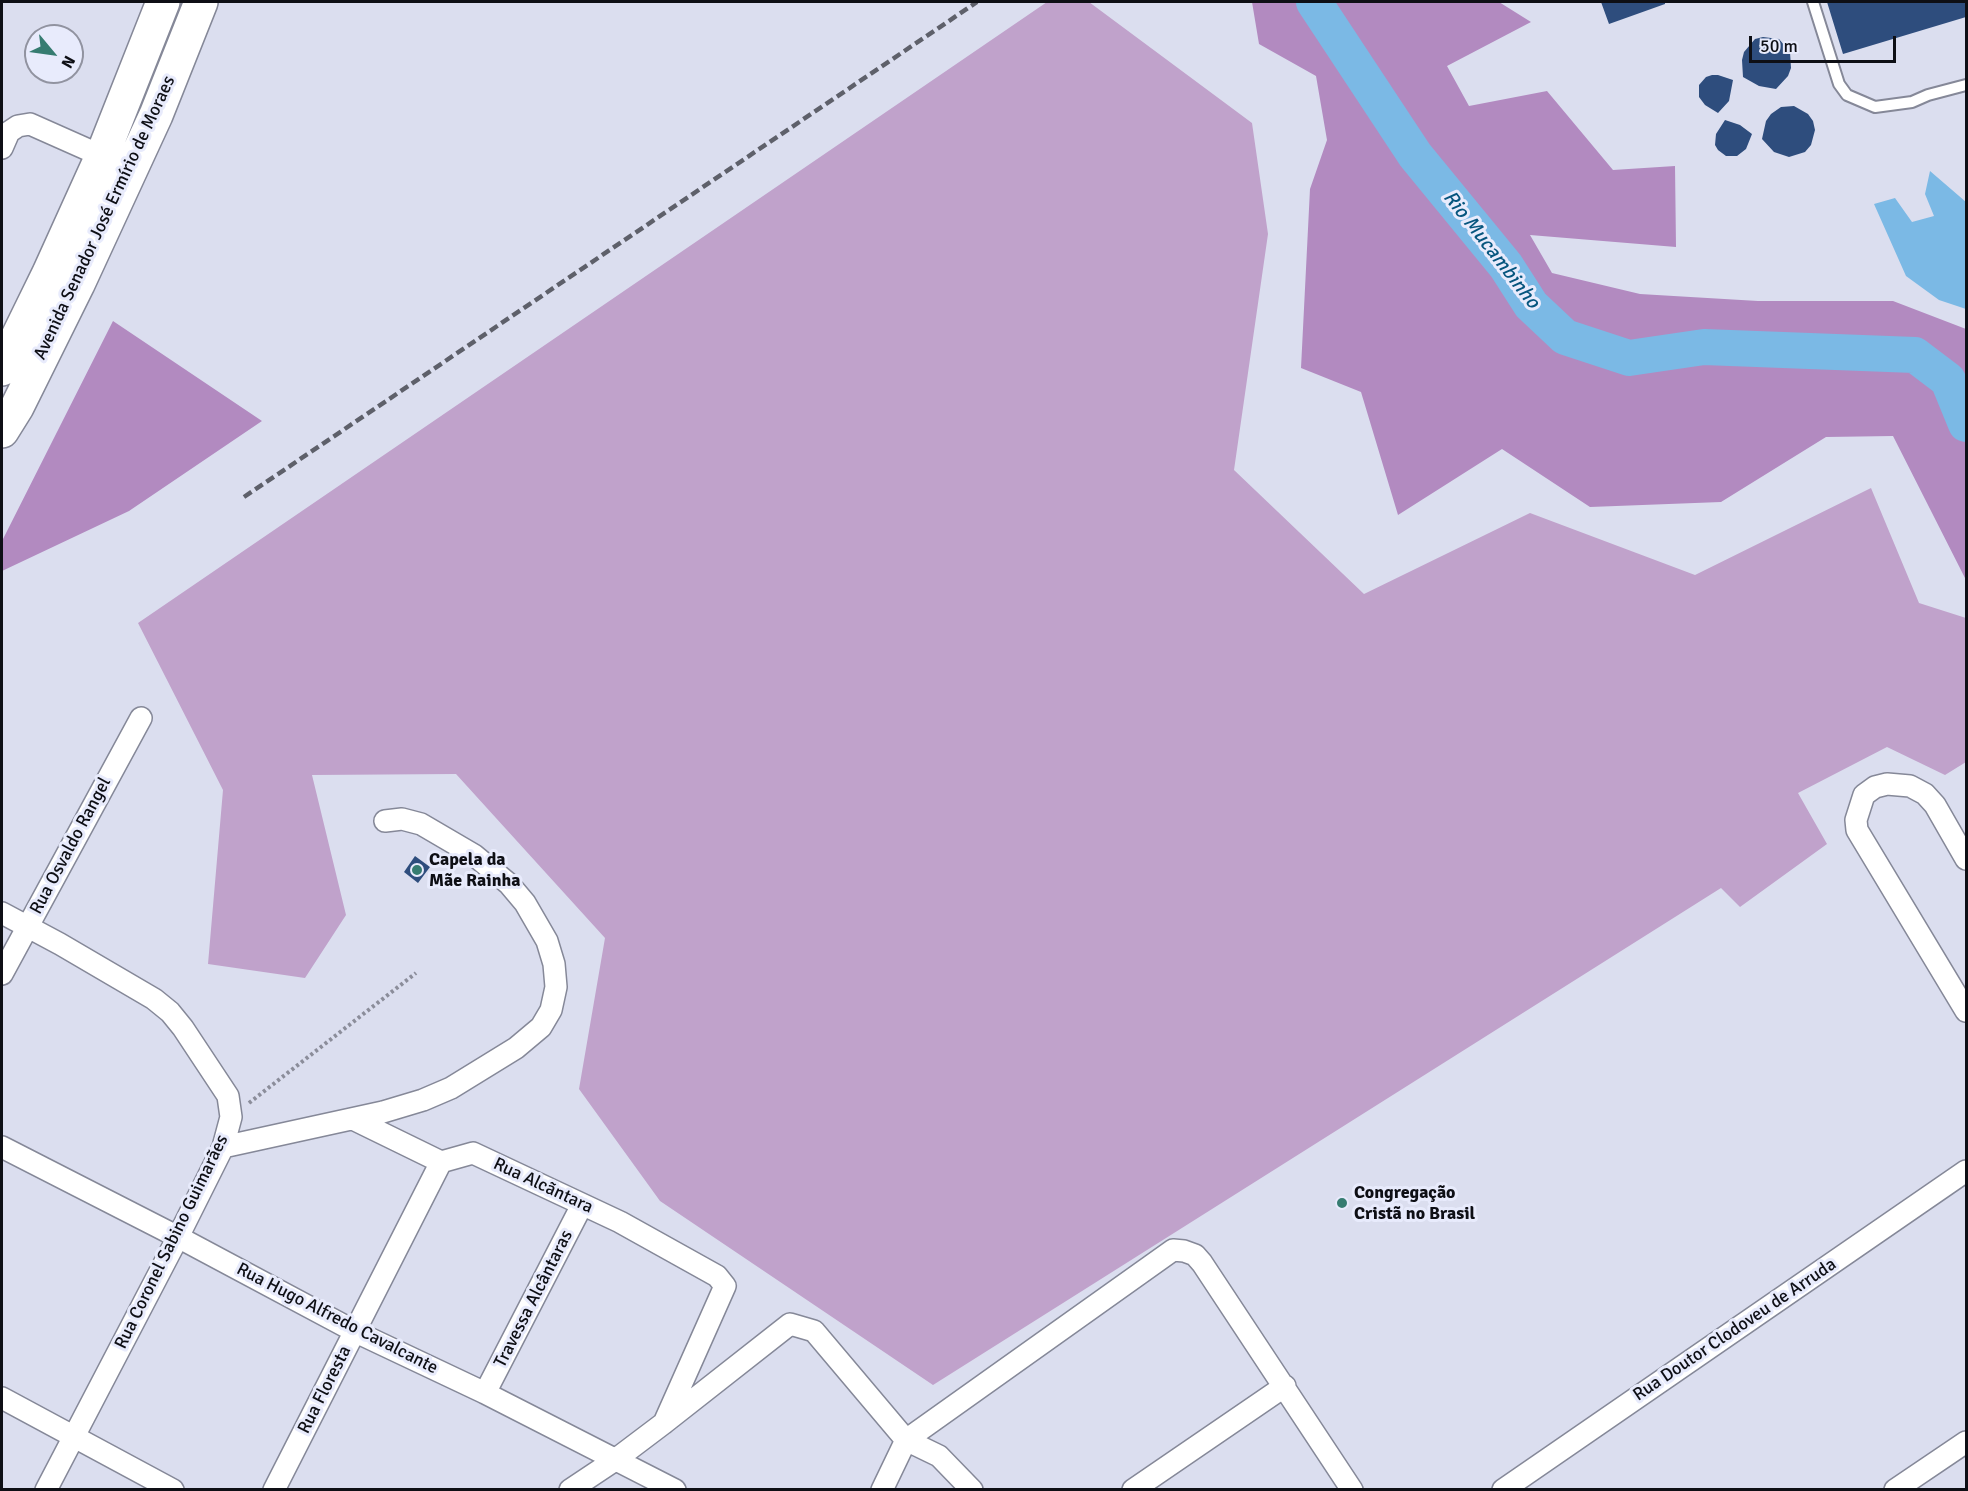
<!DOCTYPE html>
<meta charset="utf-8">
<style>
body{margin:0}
#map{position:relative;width:1968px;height:1491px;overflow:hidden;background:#dbdeef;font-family:Signika,sans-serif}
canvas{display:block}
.frame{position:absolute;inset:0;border:3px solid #0e0f15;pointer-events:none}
.north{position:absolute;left:24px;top:24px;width:60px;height:60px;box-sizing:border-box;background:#e8ebfc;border:2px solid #9193a0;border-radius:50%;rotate:119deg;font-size:16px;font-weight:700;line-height:24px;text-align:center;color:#0e0f15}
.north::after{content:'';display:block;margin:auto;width:21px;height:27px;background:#367c71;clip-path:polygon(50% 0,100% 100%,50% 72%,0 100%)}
.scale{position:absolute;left:1749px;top:36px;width:147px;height:27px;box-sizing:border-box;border:3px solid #0e0f15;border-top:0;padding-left:8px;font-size:18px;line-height:21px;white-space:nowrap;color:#0e0f15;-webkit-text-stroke:4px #e8ebfc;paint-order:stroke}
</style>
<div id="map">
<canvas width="1968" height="1491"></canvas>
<div class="frame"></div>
<div class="north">N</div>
<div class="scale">50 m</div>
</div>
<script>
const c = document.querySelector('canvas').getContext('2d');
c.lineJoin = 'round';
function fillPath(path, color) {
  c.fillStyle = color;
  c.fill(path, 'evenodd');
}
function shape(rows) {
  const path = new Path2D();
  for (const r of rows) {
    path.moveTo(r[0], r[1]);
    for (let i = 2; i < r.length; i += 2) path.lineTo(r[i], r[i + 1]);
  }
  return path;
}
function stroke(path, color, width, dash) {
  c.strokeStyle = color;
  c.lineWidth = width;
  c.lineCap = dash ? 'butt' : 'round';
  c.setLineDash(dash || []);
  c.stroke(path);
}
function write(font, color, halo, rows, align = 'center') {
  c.font = font + ' Signika,sans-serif';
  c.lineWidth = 6;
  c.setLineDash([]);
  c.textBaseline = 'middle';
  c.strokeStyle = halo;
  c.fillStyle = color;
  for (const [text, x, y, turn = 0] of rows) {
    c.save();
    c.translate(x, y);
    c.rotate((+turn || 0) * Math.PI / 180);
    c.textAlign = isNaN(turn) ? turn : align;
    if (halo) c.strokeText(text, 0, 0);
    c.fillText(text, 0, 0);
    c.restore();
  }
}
fillPath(shape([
 [1047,2,1089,2,1252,123,1268,234,1234,470,1364,594,1530,513,1695,575,1871,488,1919,603,1966,618,1966,762,1945,775,1887,747,1798,793,1827,844,1740,907,1721,888,933,1385,660,1201,579,1089,605,938,456,774,312,775,346,915,305,978,208,964,223,790,138,623]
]), '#c0a2cb');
fillPath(shape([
 [1252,2,1499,2,1531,22,1447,66,1469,106,1547,91,1613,170,1675,166,1676,247,1530,235,1552,273,1640,294,1758,301,1893,301,1966,329,1966,580,1893,436,1826,437,1721,502,1590,507,1502,449,1398,515,1361,392,1301,368,1310,189,1327,140,1316,76,1259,44],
 [113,321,262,421,129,511,2,571,2,541]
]), '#b28ac0');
fillPath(shape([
 [1930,171,1966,202,1966,309,1939,300,1906,276,1874,204,1895,198,1912,222,1934,216,1925,194]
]), '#7bb9e5');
stroke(shape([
 [1314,2,1415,155,1506,266,1531,305,1565,337,1629,358,1704,347,1915,355,1948,380,1966,424]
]), '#7bb9e5', 36);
fillPath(shape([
 [1601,2,1665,2,1665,4,1609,24],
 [1827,2,1966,2,1966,17,1843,54],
 [1763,37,1779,39,1790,52,1791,68,1788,76,1776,89,1759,86,1743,77,1742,60,1744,52,1755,39],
 [1712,75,1718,75,1733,80,1729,101,1718,113,1705,105,1699,97,1699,85,1706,77],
 [1794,106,1808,114,1813,121,1815,130,1811,145,1805,152,1789,157,1774,152,1762,139,1766,121,1771,114,1781,107],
 [1725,120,1740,125,1752,134,1746,149,1737,156,1726,156,1718,150,1715,145,1716,134],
 [415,856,430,867,418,883,404,872]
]), '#2e4d7d');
const lane = shape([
 [1813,2,1839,84,1847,95,1875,107,1912,102,1928,95,1966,85]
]);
const street = shape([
 [2,148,9,132,18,126,30,124,102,156],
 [1966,859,1935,805,1925,794,1910,786,1887,784,1875,787,1864,795,1856,820,1857,830,1966,1011],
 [2,913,60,944,154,999,170,1012,183,1028,228,1096,231,1117,223,1147,178,1237,46,1490],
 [2,974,141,718],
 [353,1119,441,1162,473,1153,620,1222,717,1276,725,1286,664,1423],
 [2,1147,178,1237,356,1332,485,1393,675,1490],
 [223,1147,383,1112,423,1100,451,1088,516,1048,541,1027,551,1010,556,987,554,964,547,941,525,903,509,884,474,855,421,824,402,819,385,821],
 [485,1393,582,1205],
 [2,1398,173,1490],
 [274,1490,441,1162],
 [570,1490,615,1460,664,1423,790,1324,814,1331,906,1440,939,1456,972,1490],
 [882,1490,906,1440,1173,1250,1184,1251,1195,1255,1202,1263,1352,1490],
 [1133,1490,1285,1386],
 [1503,1490,1966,1171],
 [1895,1490,1966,1442]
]);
const primary = shape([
 [2,369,49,273,102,156,163,2],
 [2,431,17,407,78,284,156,115,201,2]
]);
stroke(lane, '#858898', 14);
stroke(street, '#858898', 24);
stroke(primary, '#858898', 36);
stroke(shape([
 [249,1103,416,973]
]), '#8b8d9a', 4, [3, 3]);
stroke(lane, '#fff', 10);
stroke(street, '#fff', 21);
stroke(primary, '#fff', 33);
stroke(shape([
 [244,497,977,2]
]), '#5e606a', 4.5, [9, 4.5]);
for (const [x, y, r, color] of [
 [417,870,6,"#367c71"],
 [1342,1203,6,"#367c71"]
]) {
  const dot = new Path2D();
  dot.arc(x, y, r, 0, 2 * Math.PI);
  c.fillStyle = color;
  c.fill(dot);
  stroke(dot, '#e8ebfc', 2);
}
write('18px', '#0e0f15', '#e8ebfc', [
 ["Avenida Senador José Ermírio de Moraes",105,218,-65],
 ["Rua Osvaldo Rangel",71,846,-62],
 ["Rua Alcãntara",543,1186,25],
 ["Rua Coronel Sabino Guimarães",172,1242,-64],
 ["Travessa Alcântaras",534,1299,-63],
 ["Rua Hugo Alfredo Cavalcante",337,1319,27],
 ["Rua Doutor Clodoveu de Arruda",1735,1330,-34],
 ["Rua Floresta",325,1390,-63]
]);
write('bold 18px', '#0e0f15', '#e8ebfc', [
 ["Capela da",429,860],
 ["Mãe Rainha",429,881],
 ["Congregação",1354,1193],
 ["Cristã no Brasil",1354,1214]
], 'left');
write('italic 20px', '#06557e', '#e8ebfc', [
 ["Rio Mucambinho",1491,250,52]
]);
</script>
